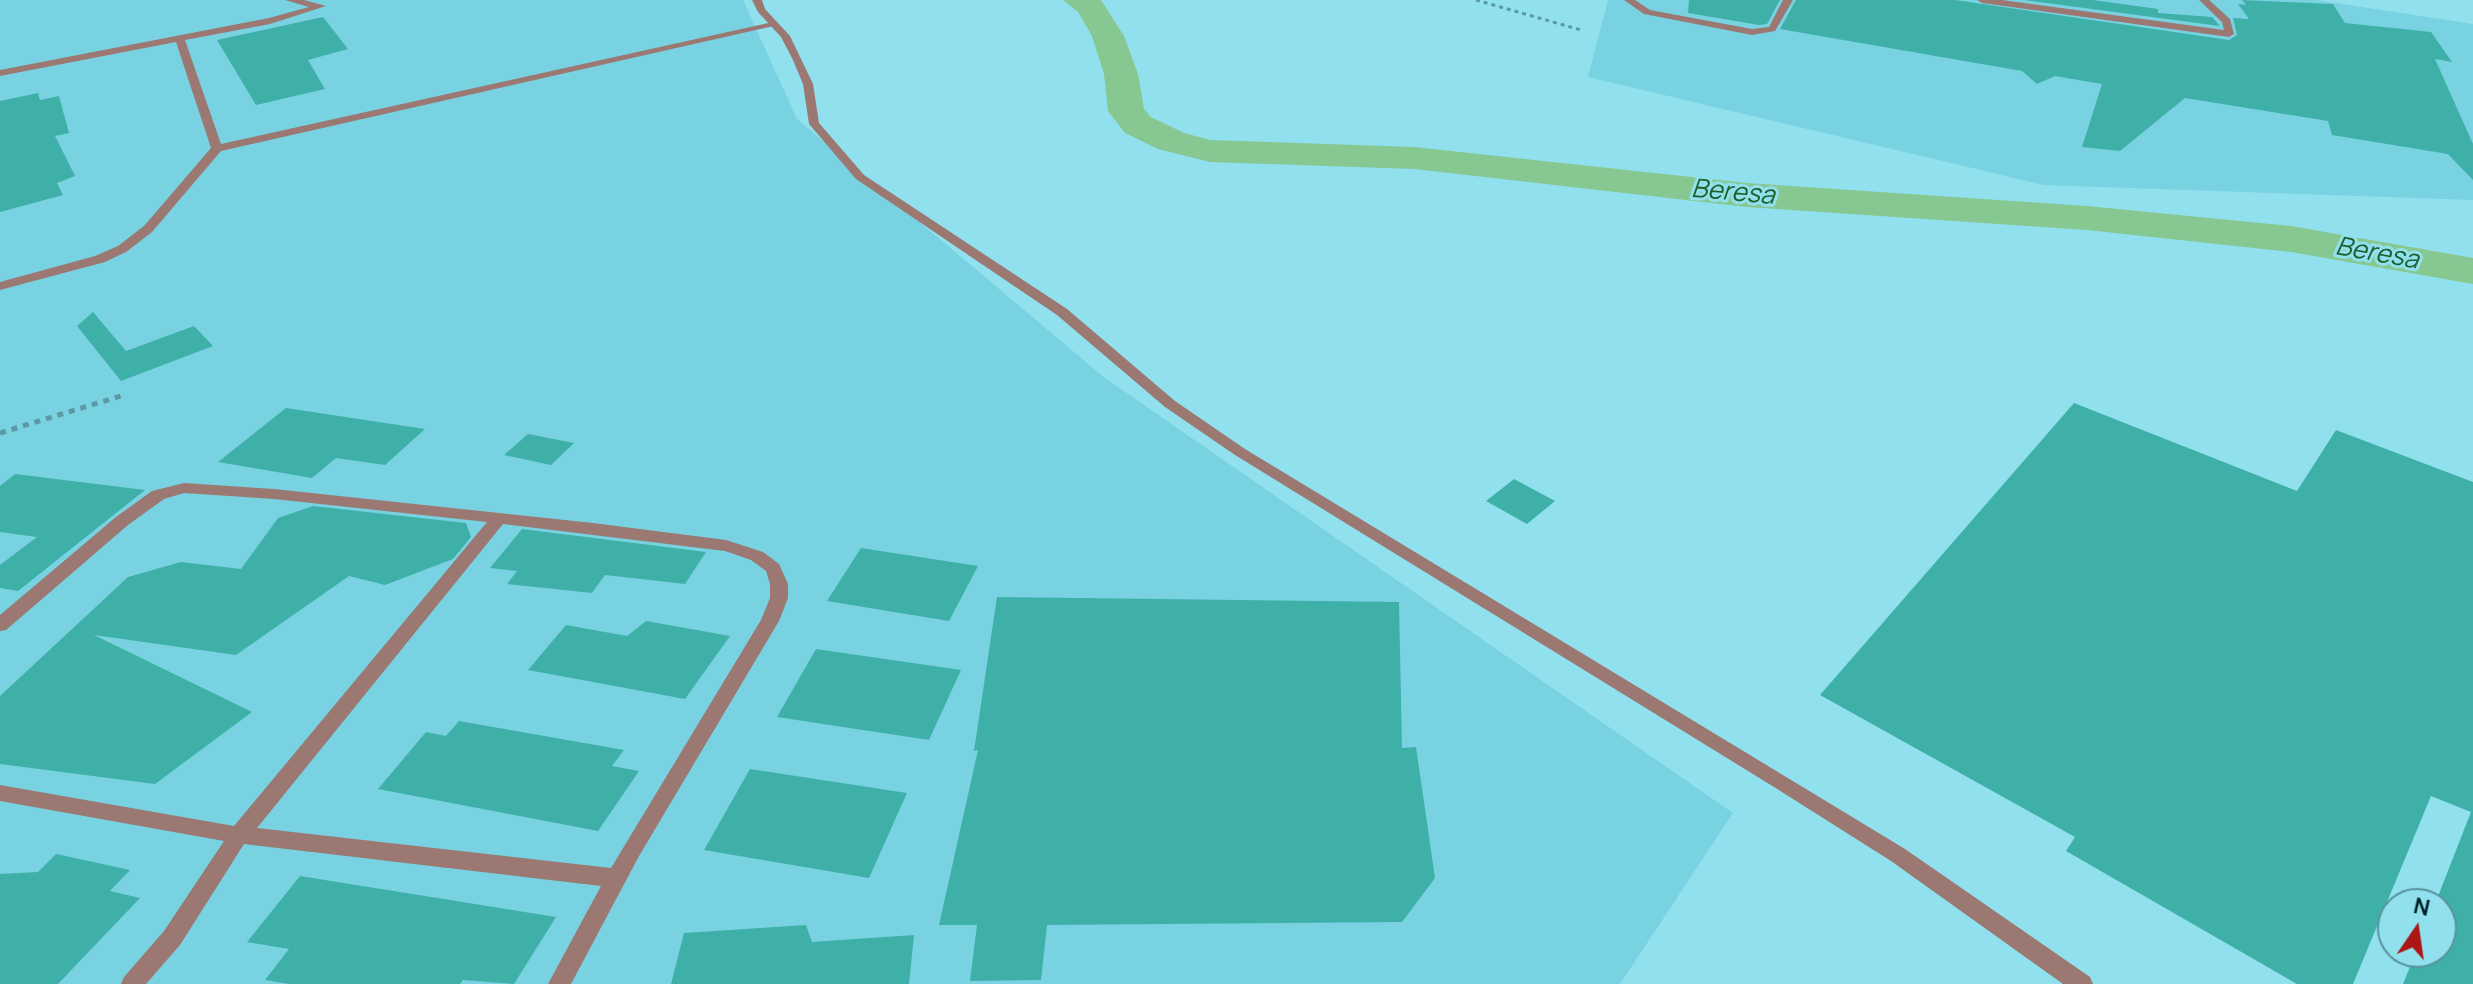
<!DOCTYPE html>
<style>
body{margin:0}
#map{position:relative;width:2473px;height:984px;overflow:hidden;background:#91e0ed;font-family:Manrope,sans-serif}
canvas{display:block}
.north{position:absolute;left:2377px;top:888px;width:80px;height:80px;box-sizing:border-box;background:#91e0ed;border:2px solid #57939d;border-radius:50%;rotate:13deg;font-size:22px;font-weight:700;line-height:32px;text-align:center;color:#002024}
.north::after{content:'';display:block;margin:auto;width:28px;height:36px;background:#aa1714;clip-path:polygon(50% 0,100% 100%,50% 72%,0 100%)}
</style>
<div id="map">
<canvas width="2473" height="984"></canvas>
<div class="north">N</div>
</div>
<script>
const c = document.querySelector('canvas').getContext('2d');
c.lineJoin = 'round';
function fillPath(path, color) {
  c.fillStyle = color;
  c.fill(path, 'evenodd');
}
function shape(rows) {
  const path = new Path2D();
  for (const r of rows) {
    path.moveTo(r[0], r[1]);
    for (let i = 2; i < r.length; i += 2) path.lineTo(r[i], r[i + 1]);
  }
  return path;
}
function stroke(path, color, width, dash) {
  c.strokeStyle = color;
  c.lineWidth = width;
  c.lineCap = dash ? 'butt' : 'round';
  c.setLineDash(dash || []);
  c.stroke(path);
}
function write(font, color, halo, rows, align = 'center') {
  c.font = font + ' Manrope,sans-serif';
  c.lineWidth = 6;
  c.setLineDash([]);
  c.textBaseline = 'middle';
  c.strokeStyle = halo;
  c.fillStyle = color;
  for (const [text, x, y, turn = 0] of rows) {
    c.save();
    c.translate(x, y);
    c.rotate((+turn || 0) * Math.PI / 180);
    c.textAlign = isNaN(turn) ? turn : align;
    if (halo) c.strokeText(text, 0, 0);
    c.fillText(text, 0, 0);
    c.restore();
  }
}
fillPath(shape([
 [0,0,743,0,797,119,1105,378,1733,813,1620,984,0,984],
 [1608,0,2316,0,2473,24,2473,200,2044,185,1588,77]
]), '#79d2e1');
fillPath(shape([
 [1063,0,1101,0,1124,36,1138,74,1144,109,1151,117,1184,133,1210,140,1414,147,1747,183,2087,206,2291,226,2473,258,2473,284,2291,252,2087,230,1747,207,1414,169,1210,162,1158,149,1125,133,1108,111,1104,74,1092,36,1078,12,1063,0]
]), '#87c791');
fillPath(shape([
 [1689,0,1780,0,1767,24,1759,25,1688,13],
 [1796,0,1955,0,2229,40,2237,35,2233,18,2249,19,2238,4,2246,5,2242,0,2333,4,2345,23,2431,32,2452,62,2435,59,2473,144,2473,180,2448,154,2332,135,2328,121,2185,98,2120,151,2082,147,2102,84,2055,76,2037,84,2022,71,1780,29],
 [2024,0,2093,0,2158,9,2158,13,2212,17,2220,26],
 [323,17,348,49,308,60,325,89,256,105,217,40],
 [38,93,40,100,59,96,69,133,55,136,75,176,57,183,63,195,0,212,0,101],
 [93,312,126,351,194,326,213,346,121,381,77,326],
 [2074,403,2297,491,2336,430,2473,482,2473,984,2403,984,2416,952,2441,952,2441,904,2435,904,2471,812,2431,796,2353,984,2297,984,2066,851,2075,837,1820,695],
 [286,408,425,429,385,465,336,458,312,478,218,462],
 [528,434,574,443,551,465,504,455],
 [15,474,145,490,18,591,0,588,0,565,37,537,0,532,0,486],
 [1514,479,1555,501,1527,524,1486,501],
 [313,506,466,523,471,537,453,559,385,585,349,576,236,655,94,635,252,712,155,784,0,764,0,696,128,577,181,562,241,569,278,518],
 [522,529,706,552,685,584,605,575,592,593,507,584,517,571,490,568],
 [861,548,978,566,949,621,827,601],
 [997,597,1399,602,1402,748,1416,747,1435,878,1402,922,1047,925,1041,980,970,981,977,925,939,925,978,750,974,751],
 [646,621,730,636,685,699,528,670,566,625,627,636],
 [816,649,961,670,929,740,777,717],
 [459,721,624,750,612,766,639,771,598,831,378,789,426,732,446,736],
 [750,769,907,793,869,878,704,850],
 [56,854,130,870,110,891,140,898,58,984,0,984,0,874,38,872],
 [300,876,556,917,514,984,463,980,460,984,289,984,265,980,289,949,247,942],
 [806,925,812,942,914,935,909,984,671,984,684,933]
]), '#3fb0a8');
stroke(shape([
 [1476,0,1581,30]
]), '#5b99a3', 3, [4, 4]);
stroke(shape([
 [0,433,121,396]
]), '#5b99a3', 5, [6, 6]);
fillPath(shape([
 [285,0,304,0,326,6,270,24,185,40,221,144,773,22,778,25,221,151,152,232,126,252,105,262,0,290,0,282,95,256,118,246,144,226,211,148,176,42,0,76,0,70,269,18,309,7,285,0],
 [184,483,274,489,593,523,726,540,763,552,779,564,788,584,788,598,779,621,639,856,571,984,548,984,601,886,244,844,180,945,146,984,121,984,124,977,164,931,224,841,0,801,0,785,234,826,487,522,274,499,184,493,164,499,128,525,6,630,0,631,0,615,116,517,152,491,184,483],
 [503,524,725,551,751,560,766,571,770,584,770,598,761,620,611,868,257,828,503,524]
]), '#9b7872');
fillPath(shape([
 [752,0,762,0,765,9,790,36,813,84,819,123,864,175,1067,309,1175,401,1245,449,1905,849,2090,977,2093,984,2063,984,1891,861,1774,787,1235,455,1165,407,1057,315,856,179,809,124,803,84,793,60,781,37,758,12,752,0],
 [1624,0,1635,0,1650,10,1752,29,1769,27,1783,0,1793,0,1775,31,1752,35,1644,14,1624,0],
 [1977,0,2002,0,2224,30,2222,22,2199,0,2209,0,2230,19,2234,34,2229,37,1982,3,1977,0]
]), '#9b7872');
write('italic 26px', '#1e612e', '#91e0ed', [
 ["Beresa",1733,193,5],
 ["Beresa",2377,254,10]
]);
</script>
